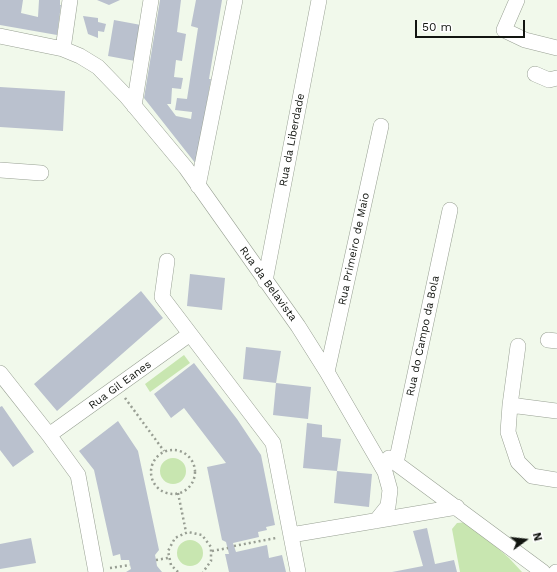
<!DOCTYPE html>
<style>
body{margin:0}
#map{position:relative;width:557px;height:572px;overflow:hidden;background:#f1f9eb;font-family:"Work Sans",sans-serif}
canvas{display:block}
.north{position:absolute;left:505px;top:520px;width:40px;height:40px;-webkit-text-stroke:3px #fff;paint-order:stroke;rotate:75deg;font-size:11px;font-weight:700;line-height:16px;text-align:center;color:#121510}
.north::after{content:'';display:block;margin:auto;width:14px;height:18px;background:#121510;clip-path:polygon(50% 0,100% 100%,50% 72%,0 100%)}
.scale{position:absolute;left:415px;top:20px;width:110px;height:18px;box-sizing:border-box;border:2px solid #121510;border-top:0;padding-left:5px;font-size:12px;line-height:14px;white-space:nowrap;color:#121510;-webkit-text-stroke:3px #fff;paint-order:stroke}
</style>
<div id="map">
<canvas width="557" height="572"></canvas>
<div class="north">N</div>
<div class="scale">50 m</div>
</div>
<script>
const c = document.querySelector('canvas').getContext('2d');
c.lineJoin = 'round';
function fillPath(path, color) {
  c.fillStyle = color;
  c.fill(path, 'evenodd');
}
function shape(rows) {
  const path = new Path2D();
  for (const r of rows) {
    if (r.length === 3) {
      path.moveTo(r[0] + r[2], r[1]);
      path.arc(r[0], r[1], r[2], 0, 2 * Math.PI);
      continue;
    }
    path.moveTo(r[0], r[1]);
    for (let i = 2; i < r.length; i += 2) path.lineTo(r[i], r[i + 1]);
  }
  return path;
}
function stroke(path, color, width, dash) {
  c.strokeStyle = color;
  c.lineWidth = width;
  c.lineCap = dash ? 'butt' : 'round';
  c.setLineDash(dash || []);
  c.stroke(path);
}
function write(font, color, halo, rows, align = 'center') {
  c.font = font + ' "Work Sans",sans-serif';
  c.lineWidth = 3.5;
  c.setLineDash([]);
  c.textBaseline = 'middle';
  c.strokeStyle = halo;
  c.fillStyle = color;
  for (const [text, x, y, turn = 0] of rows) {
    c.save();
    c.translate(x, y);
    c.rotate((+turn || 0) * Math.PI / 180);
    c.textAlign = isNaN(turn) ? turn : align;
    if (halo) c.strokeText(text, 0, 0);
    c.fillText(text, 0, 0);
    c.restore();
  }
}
fillPath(shape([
 [184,355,190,363,150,392,145,384],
 [173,471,13],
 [468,522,509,558,522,572,460,572,452,529,457,523],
 [190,553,13]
]), '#c8e6b0');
fillPath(shape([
 [0,0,23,0,21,13,38,17,39,0,60,0,60,5,61,5,57,35,0,25],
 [97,0,120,0,109,5],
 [160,0,181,0,177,32,186,34,182,61,176,60,174,77,183,78,181,89,172,88,171,104,167,104,176,116,191,119,192,112,175,110,177,98,187,99,198,28,191,26,196,0,222,0,209,79,211,79,196,164,144,98],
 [83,16,98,18,98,22,106,24,104,32,98,31,98,38,88,34],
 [114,20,141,25,135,61,108,56],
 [0,87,65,91,63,131,0,127],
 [190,274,225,278,222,310,187,306],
 [141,291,163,318,57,411,34,384],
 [246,347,281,351,276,383,243,379],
 [194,363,237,419,261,455,275,525,266,527,267,530,258,532,259,537,233,543,236,552,267,545,269,558,282,555,286,572,229,572,225,554,229,554,226,542,222,540,207,467,226,463,184,408,171,418,154,394],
 [276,383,311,387,308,419,273,415],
 [2,406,34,452,13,467,0,450,0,407],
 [118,421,138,451,159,550,155,555,156,560,157,566,162,572,126,572,131,569,129,560,121,560,120,554,113,556,94,470,79,451],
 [307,423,322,425,322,437,341,439,337,471,372,474,369,507,334,503,337,471,303,468],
 [427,528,435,564,454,560,457,572,392,572,423,566,413,531],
 [31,538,36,563,0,569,0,544]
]), '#bac1ce');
const minor = shape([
 [517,0,504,30,525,40,557,48],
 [0,36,63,49,80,56,98,67,126,96,186,168,298,326,327,372,385,472,390,490,388,506,376,521],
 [63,49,70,0],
 [535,74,549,80,557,78],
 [134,106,151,0],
 [0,170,41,173],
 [198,186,235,0],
 [167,261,162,297,273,443,298,572],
 [265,281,319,0],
 [548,340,557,341],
 [327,372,381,126],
 [0,373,49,435,78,475,96,572],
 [510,405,518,346],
 [557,411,510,405,508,432,518,462,532,476,557,480],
 [49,435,190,334],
 [389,458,543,572],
 [396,463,450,210],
 [291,535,457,507],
 [556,572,557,572]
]);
stroke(minor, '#98a093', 16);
stroke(shape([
 [125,398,164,451],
 [173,472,22],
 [178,493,186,532],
 [234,546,276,538],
 [212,551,228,548],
 [156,560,168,558],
 [110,568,130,565],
 [178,572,171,565,168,551,175,538,188,532,202,535,211,547,211,561,203,572]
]), '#989e93', 2.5, [2, 3]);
stroke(minor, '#fff', 15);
write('11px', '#121510', '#fff', [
 ["Rua da Liberdade",292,140,-79],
 ["Rua Primeiro de Maio",354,249,-78],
 ["Rua da Belavista",268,284,54],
 ["Rua do Campo da Bola",423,336,-78],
 ["Rua Gil Eanes",120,385,-36]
]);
</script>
